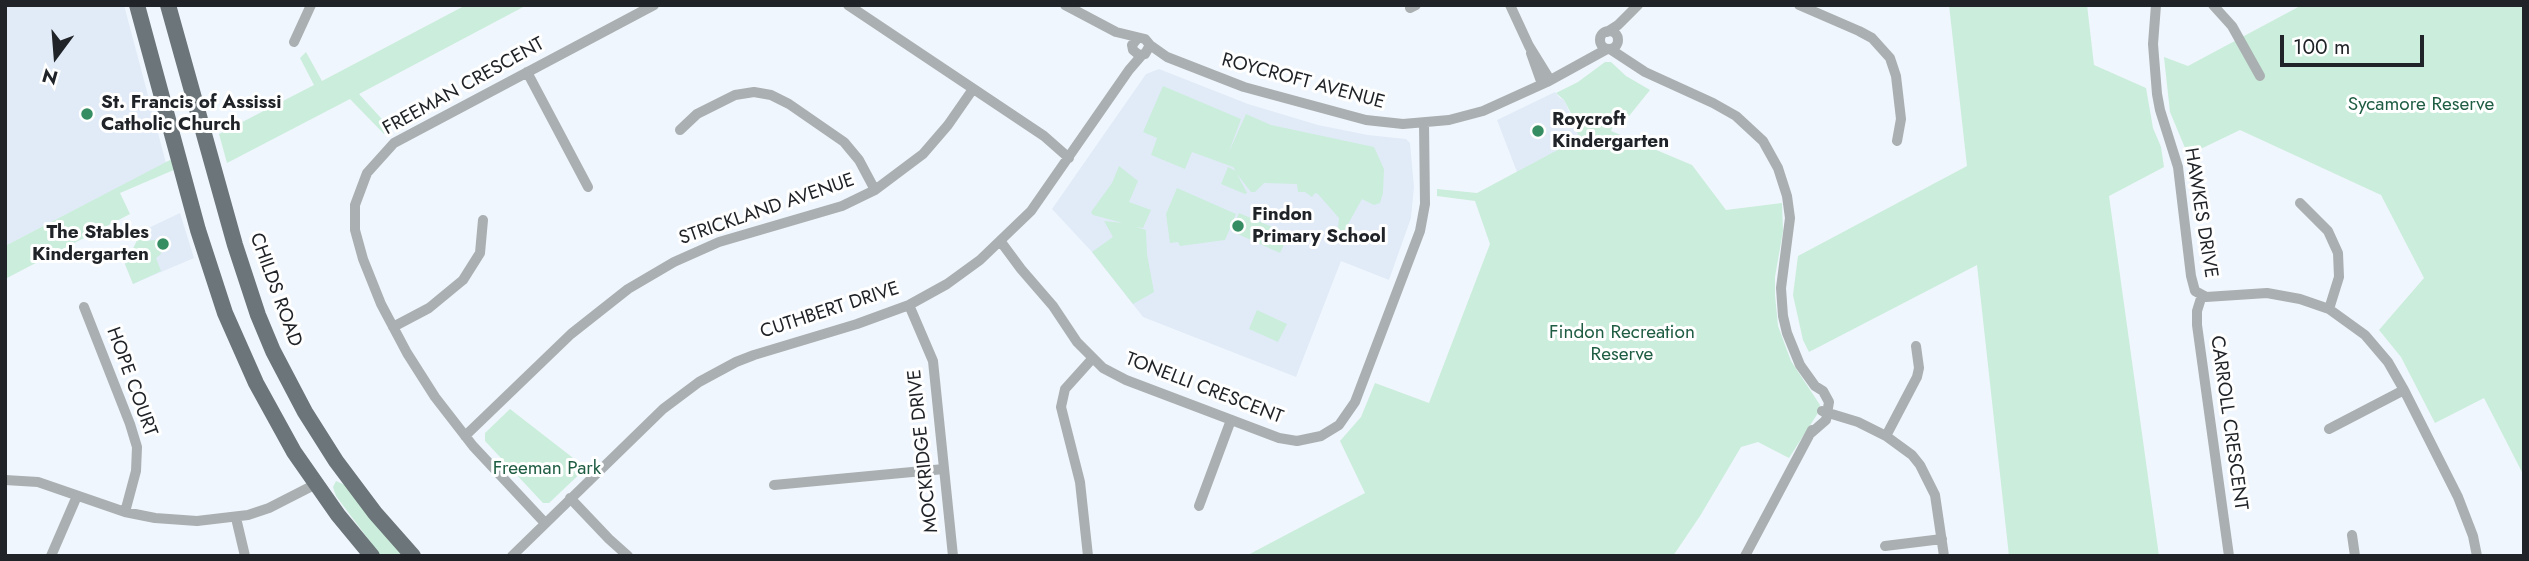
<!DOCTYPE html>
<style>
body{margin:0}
#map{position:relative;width:2529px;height:561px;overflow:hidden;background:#eff6fd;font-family:Jost,sans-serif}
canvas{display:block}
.frame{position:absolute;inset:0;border:7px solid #202327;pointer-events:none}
.north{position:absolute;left:21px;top:21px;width:70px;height:70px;-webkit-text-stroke:5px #fff;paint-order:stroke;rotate:196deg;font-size:19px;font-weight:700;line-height:28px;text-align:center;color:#202327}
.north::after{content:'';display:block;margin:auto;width:24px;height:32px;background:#202327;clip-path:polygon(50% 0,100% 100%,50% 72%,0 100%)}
.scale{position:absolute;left:2280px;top:35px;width:144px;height:32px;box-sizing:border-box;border:4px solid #202327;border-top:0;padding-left:9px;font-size:21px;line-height:24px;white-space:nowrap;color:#202327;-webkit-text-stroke:5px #fff;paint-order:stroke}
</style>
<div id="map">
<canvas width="2529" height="561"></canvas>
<div class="frame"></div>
<div class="north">N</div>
<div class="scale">100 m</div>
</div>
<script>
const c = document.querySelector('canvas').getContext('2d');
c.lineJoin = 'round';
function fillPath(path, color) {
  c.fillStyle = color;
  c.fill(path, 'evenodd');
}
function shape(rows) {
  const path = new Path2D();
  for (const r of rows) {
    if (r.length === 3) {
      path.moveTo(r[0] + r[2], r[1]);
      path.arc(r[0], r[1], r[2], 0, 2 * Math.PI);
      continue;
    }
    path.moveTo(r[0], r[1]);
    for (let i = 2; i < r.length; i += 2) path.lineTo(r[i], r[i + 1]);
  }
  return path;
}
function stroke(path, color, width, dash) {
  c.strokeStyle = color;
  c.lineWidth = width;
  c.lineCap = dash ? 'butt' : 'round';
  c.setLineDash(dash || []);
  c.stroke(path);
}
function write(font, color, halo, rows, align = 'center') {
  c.font = font + ' Jost,sans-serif';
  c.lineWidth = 6;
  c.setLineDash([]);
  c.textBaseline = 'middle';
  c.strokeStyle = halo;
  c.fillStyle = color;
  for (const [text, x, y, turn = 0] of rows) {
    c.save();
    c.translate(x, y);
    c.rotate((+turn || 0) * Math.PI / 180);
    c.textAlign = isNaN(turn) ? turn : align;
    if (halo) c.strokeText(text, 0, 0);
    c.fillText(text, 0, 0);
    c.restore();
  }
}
fillPath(shape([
 [5,5,124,5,166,163,5,246],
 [1159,69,1248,104,1318,125,1368,135,1406,139,1410,143,1414,187,1411,218,1389,280,1341,261,1296,377,1143,317,1092,252,1052,209,1146,74],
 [1555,92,1560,98,1564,100,1581,138,1517,172,1497,120],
 [180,213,194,258,133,284,125,264,142,231]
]), '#e1ebf8');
fillPath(shape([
 [466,5,527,5,359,94,391,129,384,134,350,99,227,163,219,134,314,85,300,58,306,52,322,81],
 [1949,5,2087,5,2094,65,2146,88,2153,128,2161,147,2164,167,2109,196,2159,556,2009,556,1977,265,1809,352,1803,340,1793,295,1798,256,1967,166],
 [2302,5,2524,5,2524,476,2484,398,2435,423,2401,357,2379,330,2424,278,2381,195,2240,130,2188,155,2170,112,2164,57,2188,66],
 [1605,62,1611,62,1626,76,1650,90,1629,116,1614,123,1611,131,1692,165,1726,210,1782,203,1783,231,1775,277,1775,295,1778,326,1791,361,1820,405,1818,413,1789,458,1758,442,1741,447,1700,516,1673,556,1246,556,1365,493,1340,441,1361,417,1375,383,1429,403,1490,244,1475,201,1437,196,1437,189,1477,193,1580,138,1574,127,1576,123,1564,100,1556,93,1578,82],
 [1163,86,1241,119,1228,154,1246,114,1271,125,1374,147,1384,169,1383,193,1380,203,1374,205,1362,199,1343,233,1338,228,1339,218,1318,194,1315,193,1312,197,1305,192,1298,192,1297,184,1264,183,1255,192,1251,192,1237,174,1247,193,1245,194,1221,184,1228,167,1236,171,1233,167,1192,152,1185,169,1151,155,1157,138,1143,132],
 [170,160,175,162,176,169,120,193,130,214,5,279,5,246],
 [1119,166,1138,181,1129,202,1151,210,1143,228,1136,227,1146,230,1147,254,1154,292,1133,304,1092,252,1113,237,1104,221,1123,223,1093,215,1091,212,1112,183],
 [1177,188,1236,214,1225,240,1180,246,1178,242,1170,243,1166,214],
 [1239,213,1289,234,1280,253,1231,231],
 [142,231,146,241,156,240,160,244,161,254,156,258,161,271,133,284,125,264],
 [1257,310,1287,324,1278,342,1249,329],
 [510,409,586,468,549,503,543,503,485,441,485,433],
 [336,481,345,485,406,556,381,556,336,496,333,487]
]), '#cbeddb');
stroke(shape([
 [848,5,1044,136,1069,158],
 [1065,5,1116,32,1145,39,1150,45,1145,54,1139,55,1133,50,1132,45,1137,39],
 [1510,5,1529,46,1550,80],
 [1799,5,1859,31,1872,38,1890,58,1896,76,1901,119,1897,141],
 [2156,5,2153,44,2157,94,2160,110,2178,167,2191,276,2195,291,2206,297,2267,293,2300,299,2329,309,2365,335,2388,362,2404,390,2458,497,2473,536,2477,556],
 [2213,5,2232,26,2260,76],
 [1410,8,1416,5],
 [1609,40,9],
 [1607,32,1618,25,1638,5],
 [294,42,311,5],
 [1150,45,1167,57,1244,87,1366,120,1403,124,1449,120,1483,111,1547,82,1607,49],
 [1610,49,1645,72,1713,103,1736,116,1763,141,1778,168,1787,196,1790,218,1781,288,1783,316,1787,333,1800,365,1815,386,1823,391,1829,402,1826,420,1811,433],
 [1531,53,1542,84],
 [527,72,588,187],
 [680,130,697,114,735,95,754,92,771,95,789,104,844,142,859,160,875,190],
 [2300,203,2328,231,2338,253,2339,277,2329,309],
 [1001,242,1021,269,1053,306,1077,342,1103,368,1126,380,1279,438,1297,441,1321,436,1339,425,1355,402,1420,231,1425,204,1424,123],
 [2202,295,2197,311,2197,325,2229,556],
 [909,305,933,361,953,556],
 [84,307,130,424,137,447,136,471,125,512],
 [393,327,429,308,463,280,480,253,483,220],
 [1822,411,1858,422,1886,436,1912,455,1920,465,1935,495,1944,556],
 [2329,429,2404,390],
 [465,436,571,334,628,289,674,262,719,242,842,206,875,190,923,154,948,125,973,89],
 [1886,436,1917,377,1919,368,1916,346],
 [5,480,38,482,125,512,155,518,197,521,248,515,269,508,316,484],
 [774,485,944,469],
 [570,498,609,539,628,556],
 [1199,506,1231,420],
 [236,518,245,556],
 [545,523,473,446,435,397,407,353,381,304,363,259,355,230,355,205,367,173,394,143,654,5],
 [2352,535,2355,556],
 [1885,546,1942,539],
 [51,556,77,496],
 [512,556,663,409,699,382,736,362,754,355,857,324,909,305,947,284,980,260,1031,211,1129,70,1142,55],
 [1088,556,1080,482,1061,407,1065,389,1092,359],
 [1745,556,1812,430]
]), '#aaafb1', 10);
stroke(shape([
 [137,5,198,230,225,313,256,383,294,452,338,515,372,556],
 [168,5,235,245,258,315,273,351,305,412,336,461,375,513,413,556]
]), '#6c7579', 16);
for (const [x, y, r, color] of [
 [87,114,7,"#368d62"],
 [1538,131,7,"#368d62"],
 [1238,226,7,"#368d62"],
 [163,244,7,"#368d62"]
]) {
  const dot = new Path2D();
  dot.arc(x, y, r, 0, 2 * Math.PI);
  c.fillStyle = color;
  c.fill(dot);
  stroke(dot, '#fff', 2.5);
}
write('19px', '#202327', '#fff', [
 ["ROYCROFT AVENUE",1303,82,15],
 ["FREEMAN CRESCENT",464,87,-29],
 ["STRICKLAND AVENUE",767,210,-19],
 ["HAWKES DRIVE",2200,213,81],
 ["CHILDS ROAD",275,290,70],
 ["CUTHBERT DRIVE",830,311,-18],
 ["HOPE COURT",131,382,70],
 ["TONELLI CRESCENT",1204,389,21],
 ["CARROLL CRESCENT",2228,423,82],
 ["MOCKRIDGE DRIVE",924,451,-96]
]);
write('bold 19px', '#202327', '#fff', [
 ["St. Francis of Assissi",101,103],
 ["Catholic Church",101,125],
 ["Roycroft",1552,120],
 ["Kindergarten",1552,142],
 ["Findon",1252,215],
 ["Primary School",1252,237],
 ["The Stables",149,233,"right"],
 ["Kindergarten",149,255,"right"]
], 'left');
write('19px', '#1f5d43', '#fff', [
 ["Sycamore Reserve",2421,105],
 ["Findon Recreation",1622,333],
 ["Reserve",1622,355],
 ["Freeman Park",547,469]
]);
</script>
